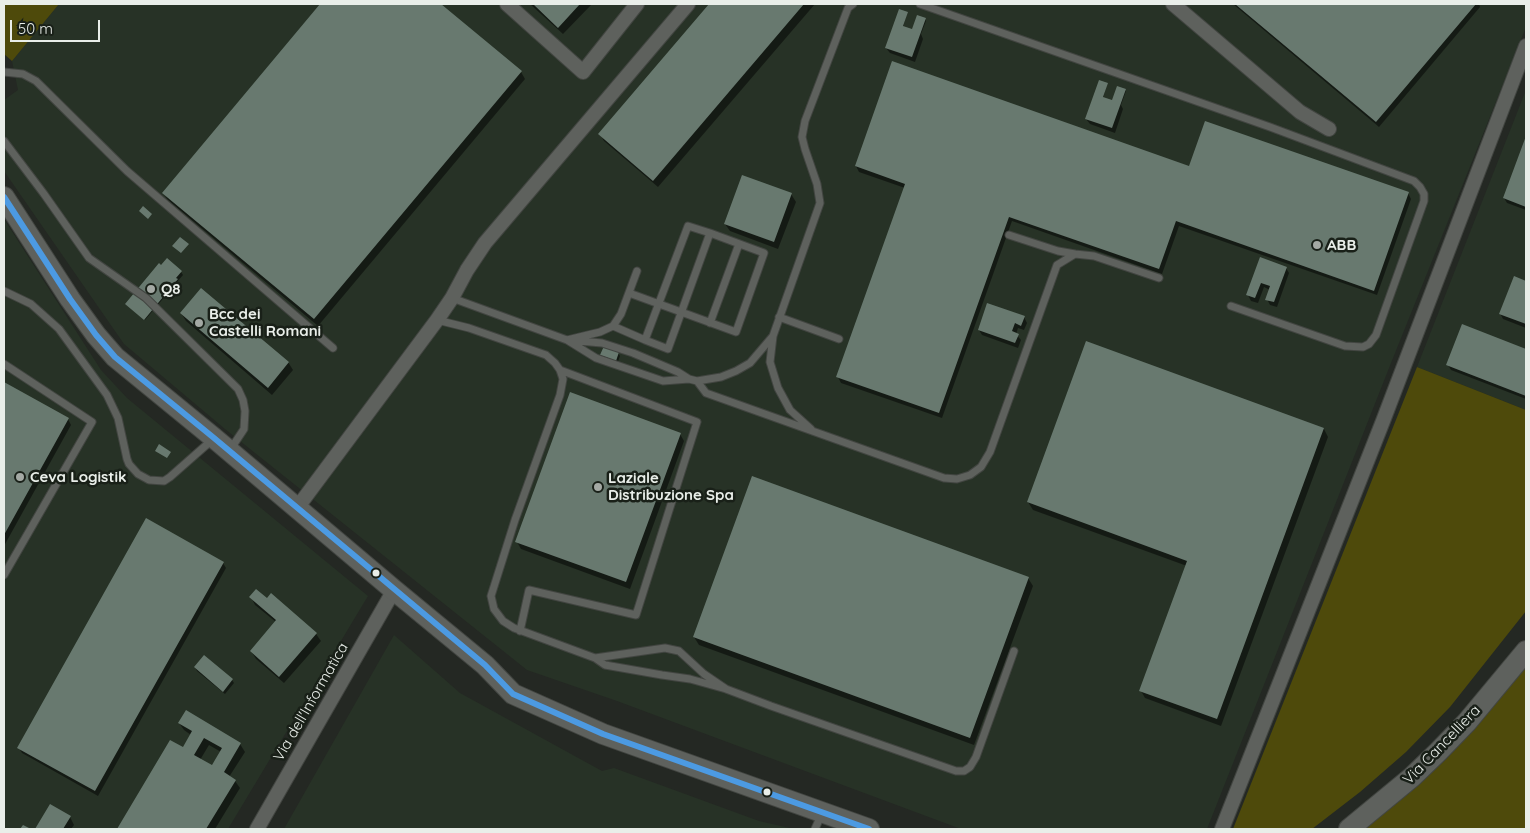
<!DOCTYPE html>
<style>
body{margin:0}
#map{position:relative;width:1530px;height:833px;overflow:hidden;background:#242823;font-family:Quicksand,sans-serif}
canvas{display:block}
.frame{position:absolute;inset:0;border:5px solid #e9eee9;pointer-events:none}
.scale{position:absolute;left:10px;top:20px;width:90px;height:22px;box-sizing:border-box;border:2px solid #e9eee9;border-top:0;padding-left:6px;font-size:15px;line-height:18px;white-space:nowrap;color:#e9eee9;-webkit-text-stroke:4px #192018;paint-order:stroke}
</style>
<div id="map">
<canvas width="1530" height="833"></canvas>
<div class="frame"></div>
<div class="scale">50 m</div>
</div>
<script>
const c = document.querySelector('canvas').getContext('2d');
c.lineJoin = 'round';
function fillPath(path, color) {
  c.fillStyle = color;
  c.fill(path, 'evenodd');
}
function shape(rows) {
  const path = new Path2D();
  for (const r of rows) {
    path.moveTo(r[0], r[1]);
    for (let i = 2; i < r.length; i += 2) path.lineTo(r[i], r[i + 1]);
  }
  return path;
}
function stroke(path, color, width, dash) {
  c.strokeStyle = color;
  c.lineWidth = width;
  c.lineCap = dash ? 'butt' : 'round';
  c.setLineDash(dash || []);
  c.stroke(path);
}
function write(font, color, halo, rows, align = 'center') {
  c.font = font + ' Quicksand,sans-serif';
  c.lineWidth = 5;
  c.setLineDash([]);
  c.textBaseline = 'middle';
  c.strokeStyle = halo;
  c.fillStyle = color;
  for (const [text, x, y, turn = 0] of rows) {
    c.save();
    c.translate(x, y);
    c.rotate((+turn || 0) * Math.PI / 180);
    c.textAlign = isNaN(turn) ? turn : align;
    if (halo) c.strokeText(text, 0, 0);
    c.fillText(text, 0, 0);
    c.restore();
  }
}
fillPath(shape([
 [59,4,1526,4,1526,27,1391,363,1207,829,961,829,617,701,527,670,225,429,124,344,4,171,4,100,18,90,12,61],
 [1526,90,1526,410,1417,367],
 [4,219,101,370,127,398,368,596,228,829,4,829],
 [394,635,460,693,602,771,614,768,759,821,794,829,284,829]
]), '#273226');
fillPath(shape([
 [4,4,59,4,12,61,4,54],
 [1417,367,1526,410,1526,611,1450,707,1406,752,1360,792,1312,829,1233,829],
 [1526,664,1526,829,1363,829]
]), '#4e4a0b');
fillPath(shape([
 [322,4,439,4,521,72,525,79,318,326,168,200,163,193],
 [530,4,592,4,563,34],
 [710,4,815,4,658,187,604,141,600,134],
 [1233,4,1479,4,1480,7,1379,127],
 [907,13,903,27,913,31,925,19,926,21,921,34,923,39,915,62,890,53,886,48],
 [1107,84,1103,98,1113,101,1125,90,1126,91,1121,105,1123,109,1115,133,1090,124,1086,119],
 [1526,139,1526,210,1507,203,1504,198],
 [856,166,1190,167,1408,193,1411,199,1377,295,1179,226,1162,274,1012,221,942,418,841,383,838,377,905,188,859,172],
 [791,194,796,202,778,249,730,231,725,224],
 [1261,259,1286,268,1289,273,1277,307,1270,305,1267,299,1270,290,1264,287,1258,303,1251,301,1248,295],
 [181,272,183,275,145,320,127,305],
 [1514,278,1526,282,1526,328,1503,319,1500,313],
 [181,313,288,362,293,370,272,395,186,321],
 [1024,317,1027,323,1024,330,1018,328,1016,334,1021,340,1018,348,982,335,979,330],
 [1463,326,1526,350,1526,399,1451,370,1448,365],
 [1087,343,1324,429,1328,437,1221,726,1145,698,1141,691,1187,566,1033,510,1028,502],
 [618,353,620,356,617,364,604,359,602,355],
 [4,383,68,419,71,425,4,546],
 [680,434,684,441,630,589,521,549,517,542],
 [223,563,226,568,98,796,22,753,19,748],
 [1028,578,1033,586,974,745,699,645,694,637],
 [251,597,316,634,321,641,284,683,256,659,251,651,276,622,255,605],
 [204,656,232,680,234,683,225,694,197,671,195,667],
 [179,723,240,744,245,752,229,777,235,781,240,788,215,829,118,829,171,742,183,749,191,735,184,730],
 [209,745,221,752,213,767,200,760],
 [51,806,70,817,74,825,71,829,37,829]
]), '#0007');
fillPath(shape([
 [320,4,441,4,522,71,314,319,162,193],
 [533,4,580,4,558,28],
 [709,4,804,4,653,181,598,134],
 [1235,4,1476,4,1376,122],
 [899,9,908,12,903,26,912,29,917,15,926,18,912,57,885,48],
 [892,61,1189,166,1205,121,1409,192,1374,291,1176,221,1159,269,1009,217,939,413,836,377,905,184,855,166],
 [1099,80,1108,83,1103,97,1112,100,1117,86,1126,89,1112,128,1085,119],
 [1526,136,1526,207,1503,198],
 [742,175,792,193,774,242,724,224],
 [143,206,152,214,148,219,139,211],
 [180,237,189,244,181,253,172,246],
 [1260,257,1287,267,1274,302,1265,300,1270,286,1261,283,1255,298,1246,295],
 [167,258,182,271,176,278,178,279,144,320,125,304,159,263,161,265],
 [1514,276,1526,281,1526,324,1499,314],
 [201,288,289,362,268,388,180,313],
 [987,303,1025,316,1021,326,1015,323,1012,331,1019,334,1015,343,978,330],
 [1462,324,1526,349,1526,396,1446,365],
 [1086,341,1324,428,1217,719,1139,691,1187,561,1027,502],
 [604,346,619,352,616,361,600,355],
 [4,382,69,418,4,535],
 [570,392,681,433,626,582,515,542],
 [159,444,171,452,167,458,155,451],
 [752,476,1029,577,970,738,693,637],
 [146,518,224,562,95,791,17,748],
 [256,589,267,598,271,593,317,633,279,677,250,651,276,620,249,597],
 [204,655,233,679,223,692,194,667],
 [186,710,241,743,224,772,236,780,206,829,117,829,170,740,183,747,192,731,178,723],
 [204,738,222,748,212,765,194,755],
 [50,804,71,816,63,829,35,829],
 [23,825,31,829,20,829]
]), '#68796f');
const lane = shape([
 [920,4,1270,127,1414,181,1420,187,1424,194,1424,201,1376,335,1369,344,1363,347,1345,346,1231,306],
 [4,72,23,74,36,81,127,171,333,348],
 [4,141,44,194,89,258,146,298,238,389,243,400,245,411,244,429,230,450],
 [1009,235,1058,251,1075,254],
 [4,291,31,304,59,329,107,395,118,418,127,459,129,464,138,474,149,480,164,481,170,477,212,440],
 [629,293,736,332,764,253,710,233],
 [452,298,567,340,600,332,613,326,621,314,637,271],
 [779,317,839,339],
 [437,320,469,328,546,355,555,363,560,370,563,379,560,395,515,520,491,596,494,609,503,621,514,628,595,658],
 [710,323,739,244],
 [613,326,645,340,668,349,710,233,688,226,645,340],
 [4,364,92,422,4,575],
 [689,379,678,372,633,353,602,343,567,340,596,358,663,381,689,379,697,381,706,393,944,478,957,479,970,475,981,467,990,452,1057,265,1075,254,1094,256,1159,278],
 [697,381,721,377,736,371,750,363,773,336],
 [811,429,790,410,778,388,770,362,773,336,820,203,817,184,805,149,802,137,805,121,848,8,853,4],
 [520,631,529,590,636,615,697,422,560,370],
 [726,689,704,674,679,651,665,648,595,658,605,665,662,675,690,679,726,689,771,706,956,771,964,771,970,767,976,757,1014,651],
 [815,829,822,813]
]);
const street = shape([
 [507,4,583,72,637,4],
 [1173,4,1300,112,1329,129],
 [297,508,437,320,452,298,467,270,485,243,688,4],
 [257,829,394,590],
 [1222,829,1383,421,1526,46]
]);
const secondary = shape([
 [4,197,70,299,96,335,115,357,214,438,394,590,485,665,513,694,603,734,869,829],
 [1349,829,1412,777,1438,752,1467,722,1526,651]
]);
stroke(lane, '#424541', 9);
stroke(street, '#424541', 16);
stroke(secondary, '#424541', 22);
stroke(lane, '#5e615d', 7);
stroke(street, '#5e615d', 14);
stroke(secondary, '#5e615d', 20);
stroke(shape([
 [4,197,70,299,96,335,115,357,214,438,485,665,513,694,603,734,869,829]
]), '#4c9ae2', 6);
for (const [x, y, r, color] of [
 [1317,245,5,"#a4a9a4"],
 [151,289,5,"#a4a9a4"],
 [199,323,5,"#a4a9a4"],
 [20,477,5,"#a4a9a4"],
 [598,487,5,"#a4a9a4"],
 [376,573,4.5,"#e9eee9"],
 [767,792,4.5,"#e9eee9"]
]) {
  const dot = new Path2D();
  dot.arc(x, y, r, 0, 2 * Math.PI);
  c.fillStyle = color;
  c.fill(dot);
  stroke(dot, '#192018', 2);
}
write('bold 15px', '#e9eee9', '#192018', [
 ["ABB",1327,245],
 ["Q8",161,289],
 ["Bcc dei",209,314],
 ["Castelli Romani",209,331],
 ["Ceva Logistik",30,477],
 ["Laziale",608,478],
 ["Distribuzione Spa",608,495]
], 'left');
write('15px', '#e9eee9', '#192018', [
 ["Via dell'Informatica",311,702,-60],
 ["Via Cancelliera",1442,745,-46]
]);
</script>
